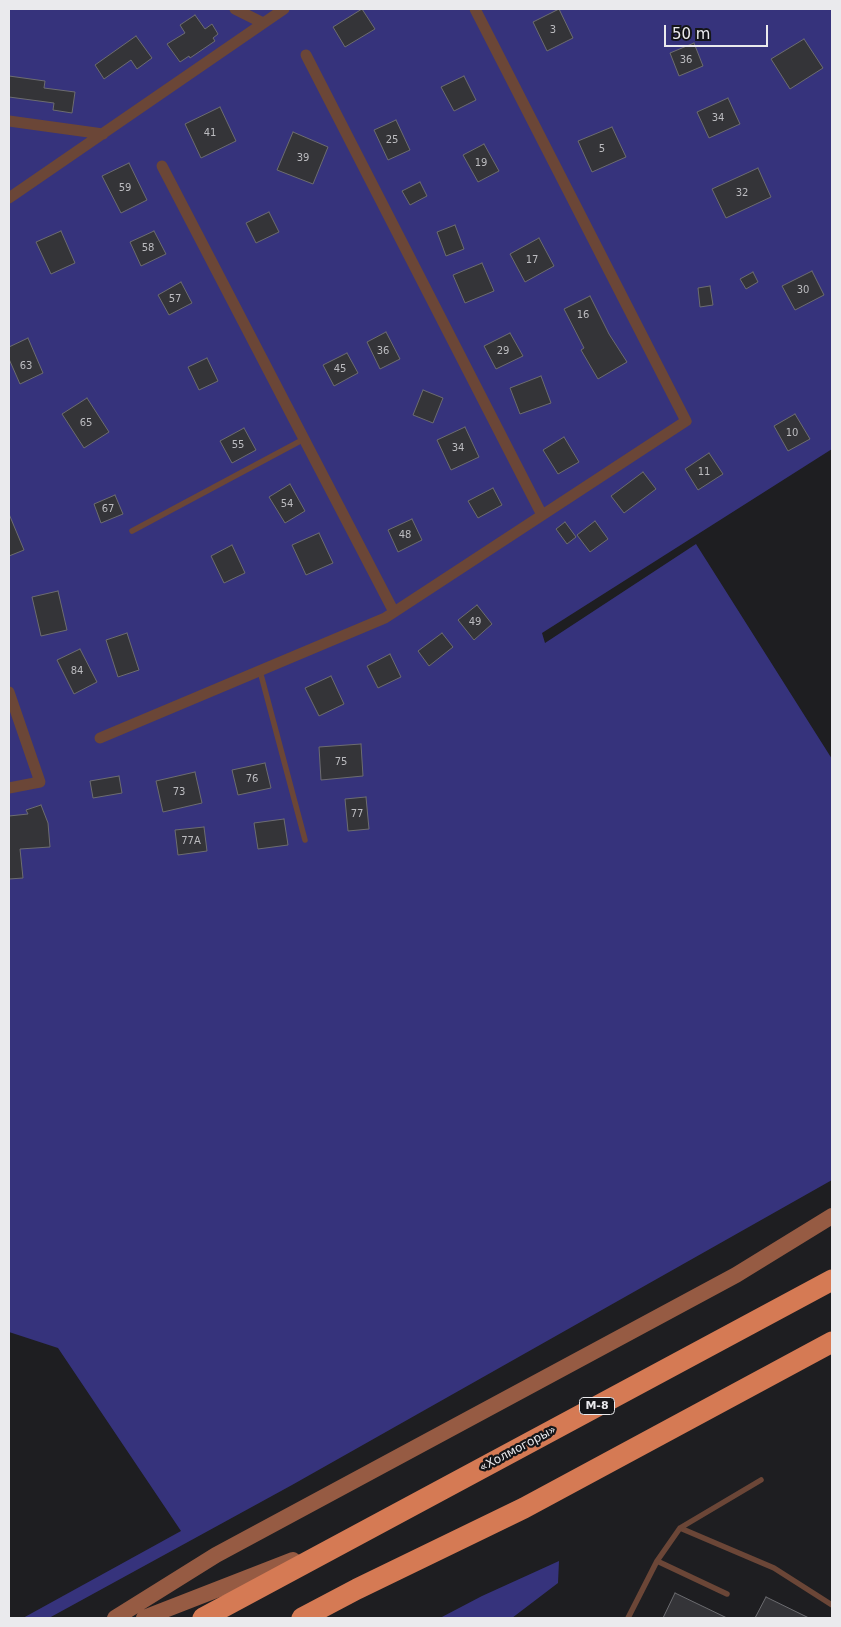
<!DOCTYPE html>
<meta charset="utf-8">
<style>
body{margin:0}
#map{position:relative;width:841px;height:1627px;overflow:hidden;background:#1e1e21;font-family:"DejaVu Sans",sans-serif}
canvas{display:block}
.frame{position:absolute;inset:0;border:10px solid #eaeaed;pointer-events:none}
.scale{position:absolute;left:664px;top:25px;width:104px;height:22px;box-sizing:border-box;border:2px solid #eaeaed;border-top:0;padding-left:6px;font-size:15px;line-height:18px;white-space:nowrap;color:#eaeaed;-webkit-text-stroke:4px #141518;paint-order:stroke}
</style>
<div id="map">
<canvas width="841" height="1627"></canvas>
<div class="frame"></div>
<div class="scale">50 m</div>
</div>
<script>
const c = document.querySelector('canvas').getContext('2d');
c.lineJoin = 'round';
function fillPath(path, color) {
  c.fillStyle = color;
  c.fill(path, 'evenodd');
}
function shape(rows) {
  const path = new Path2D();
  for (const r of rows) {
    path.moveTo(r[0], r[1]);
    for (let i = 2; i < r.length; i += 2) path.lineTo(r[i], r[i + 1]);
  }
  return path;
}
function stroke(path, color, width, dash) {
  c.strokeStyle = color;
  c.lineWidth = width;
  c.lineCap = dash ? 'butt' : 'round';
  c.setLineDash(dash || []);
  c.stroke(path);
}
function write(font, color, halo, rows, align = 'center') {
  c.font = font + ' "DejaVu Sans",sans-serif';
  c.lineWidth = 4.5;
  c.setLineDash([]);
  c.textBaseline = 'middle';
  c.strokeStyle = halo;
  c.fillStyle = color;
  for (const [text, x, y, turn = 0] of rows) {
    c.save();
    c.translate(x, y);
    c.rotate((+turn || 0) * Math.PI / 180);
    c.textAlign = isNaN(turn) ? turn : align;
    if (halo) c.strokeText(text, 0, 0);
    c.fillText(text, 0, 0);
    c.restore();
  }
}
fillPath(shape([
 [9,9,832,9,832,449,542,633,545,643,696,544,832,759,832,1180,292,1485,49,1618,23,1618,181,1531,58,1348,9,1332],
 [559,1561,558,1583,512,1618,440,1618,482,1596]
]), '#36337c');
const building = shape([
 [362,9,375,29,345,47,333,27,362,9],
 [559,9,573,38,547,51,533,22,559,9],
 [195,15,205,29,212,24,218,34,213,38,215,41,190,58,189,56,180,62,167,44,185,33,180,25,195,15],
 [136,36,152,58,137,69,131,60,104,79,95,65,136,36],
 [804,39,823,68,790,89,771,59,804,39],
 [694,43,703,66,679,76,670,53,694,43],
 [9,76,45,81,44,88,75,92,72,113,53,110,54,103,9,97,9,76],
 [464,76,476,100,454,111,441,87,464,76],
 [728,98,740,124,709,138,697,112,728,98],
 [220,107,236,141,201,158,185,124,220,107],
 [396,120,410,150,388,160,374,130,396,120],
 [612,127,626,157,592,172,578,141,612,127],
 [293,132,328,147,313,184,277,170,293,132],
 [484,144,499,171,478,182,463,155,484,144],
 [129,163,147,200,121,213,102,176,129,163],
 [758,168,771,197,726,218,712,189,758,168],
 [420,182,427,196,410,205,402,191,420,182],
 [269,212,279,232,256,243,246,223,269,212],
 [455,225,464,249,446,256,437,232,455,225],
 [61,231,75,263,51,274,36,242,61,231],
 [154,231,166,254,141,266,130,242,154,231],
 [539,238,554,266,525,282,510,254,539,238],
 [482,263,494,291,465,303,453,275,482,263],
 [812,271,824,295,795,310,782,286,812,271],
 [753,272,758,282,746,289,740,279,753,272],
 [181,282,192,303,169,315,158,295,181,282],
 [710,286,713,305,700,307,698,288,710,286],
 [590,296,609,334,627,362,598,379,581,350,584,348,564,309,590,296],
 [386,332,400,359,380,369,367,342,386,332],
 [510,333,523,356,496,369,484,346,510,333],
 [28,338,43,373,20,384,9,359,9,347,28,338],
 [347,353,358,373,334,386,323,365,347,353],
 [207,358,218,381,199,390,188,367,207,358],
 [541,376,551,403,520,414,510,388,541,376],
 [423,390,443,398,433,423,413,415,423,390],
 [87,398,109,432,84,448,62,414,87,398],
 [795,414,810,439,788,451,774,426,795,414],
 [465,427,479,457,451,470,437,440,465,427],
 [244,428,256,450,232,463,220,441,244,428],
 [564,437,579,462,558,474,543,450,564,437],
 [709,453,723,474,698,490,685,469,709,453],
 [643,472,656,489,624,513,611,496,643,472],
 [290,484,305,511,285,523,269,497,290,484],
 [493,488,502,505,478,518,468,501,493,488],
 [115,495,123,514,101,523,94,504,115,495],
 [9,514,24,550,9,556,9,514],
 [412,519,422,540,398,552,388,530,412,519],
 [595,521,608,539,590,552,577,535,595,521],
 [565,522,576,537,567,544,556,529,565,522],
 [319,533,333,563,306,575,292,545,319,533],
 [232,545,245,573,224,583,211,556,232,545],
 [58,591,67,630,41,636,32,597,58,591],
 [477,605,492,624,474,640,458,620,477,605],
 [127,633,139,670,118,677,106,640,127,633],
 [442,633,453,647,429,666,418,651,442,633],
 [80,649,97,682,74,694,57,660,80,649],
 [390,654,401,677,378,688,367,666,390,654],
 [331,676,344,704,319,716,305,688,331,676],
 [361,744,363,776,321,780,319,747,361,744],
 [265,763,271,788,238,795,232,770,265,763],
 [195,772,202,803,163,812,156,781,195,772],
 [119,776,122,793,93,798,90,781,119,776],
 [366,797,369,829,348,831,345,799,366,797],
 [41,805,48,823,50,847,20,849,23,878,9,879,9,816,28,814,26,810,41,805],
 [284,819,288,845,258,849,254,823,284,819],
 [204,827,207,851,178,855,175,830,204,827],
 [675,1593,727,1618,663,1618,675,1593],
 [766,1597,809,1618,755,1618,766,1597]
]);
fillPath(building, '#343438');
stroke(building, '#6c6c70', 1);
stroke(shape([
 [132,531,304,439],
 [260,671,305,840],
 [680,1528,761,1480],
 [657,1561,727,1594],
 [628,1618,657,1561,680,1528,774,1568,832,1605]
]), '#6b4637', 5.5);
stroke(shape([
 [235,9,263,23],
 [306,55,542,515],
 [9,121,103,134],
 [162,166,394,612],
 [9,198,284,9],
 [9,692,40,782,9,788],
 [100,738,385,618,686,421,475,9]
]), '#6b4637', 11);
stroke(shape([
 [115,1618,216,1555,736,1275,832,1216],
 [144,1618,293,1560]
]), '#965b43', 16);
stroke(shape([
 [203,1618,832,1280],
 [302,1618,357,1589,524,1508,832,1342]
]), '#d57a54', 21);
write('10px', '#bcbcc0', null, [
 ["3",553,30],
 ["36",686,60],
 ["34",718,118],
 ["41",210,133],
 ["25",392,140],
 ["5",602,149],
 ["39",303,158],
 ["19",481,163],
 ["59",125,188],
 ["32",742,193],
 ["58",148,248],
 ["17",532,260],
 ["30",803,290],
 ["57",175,299],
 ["16",583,315],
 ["36",383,351],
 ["29",503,351],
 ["63",26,366],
 ["45",340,369],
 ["65",86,423],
 ["10",792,433],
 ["55",238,445],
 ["34",458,448],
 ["11",704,472],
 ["54",287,504],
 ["67",108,509],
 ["48",405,535],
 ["49",475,622],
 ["84",77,671],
 ["75",341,762],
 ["76",252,779],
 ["73",179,792],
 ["77",357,814],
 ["77А",191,841]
]);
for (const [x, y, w] of [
 [597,1406,35]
]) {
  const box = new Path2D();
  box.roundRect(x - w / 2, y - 8.5, w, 17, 4);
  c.fillStyle = '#141518';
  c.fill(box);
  stroke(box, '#eaeaed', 1);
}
write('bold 11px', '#eaeaed', null, [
 ["М-8",597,1406]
]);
write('12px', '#eaeaed', '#141518', [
 ["«Холмогоры»",518,1449,-28]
]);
</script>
